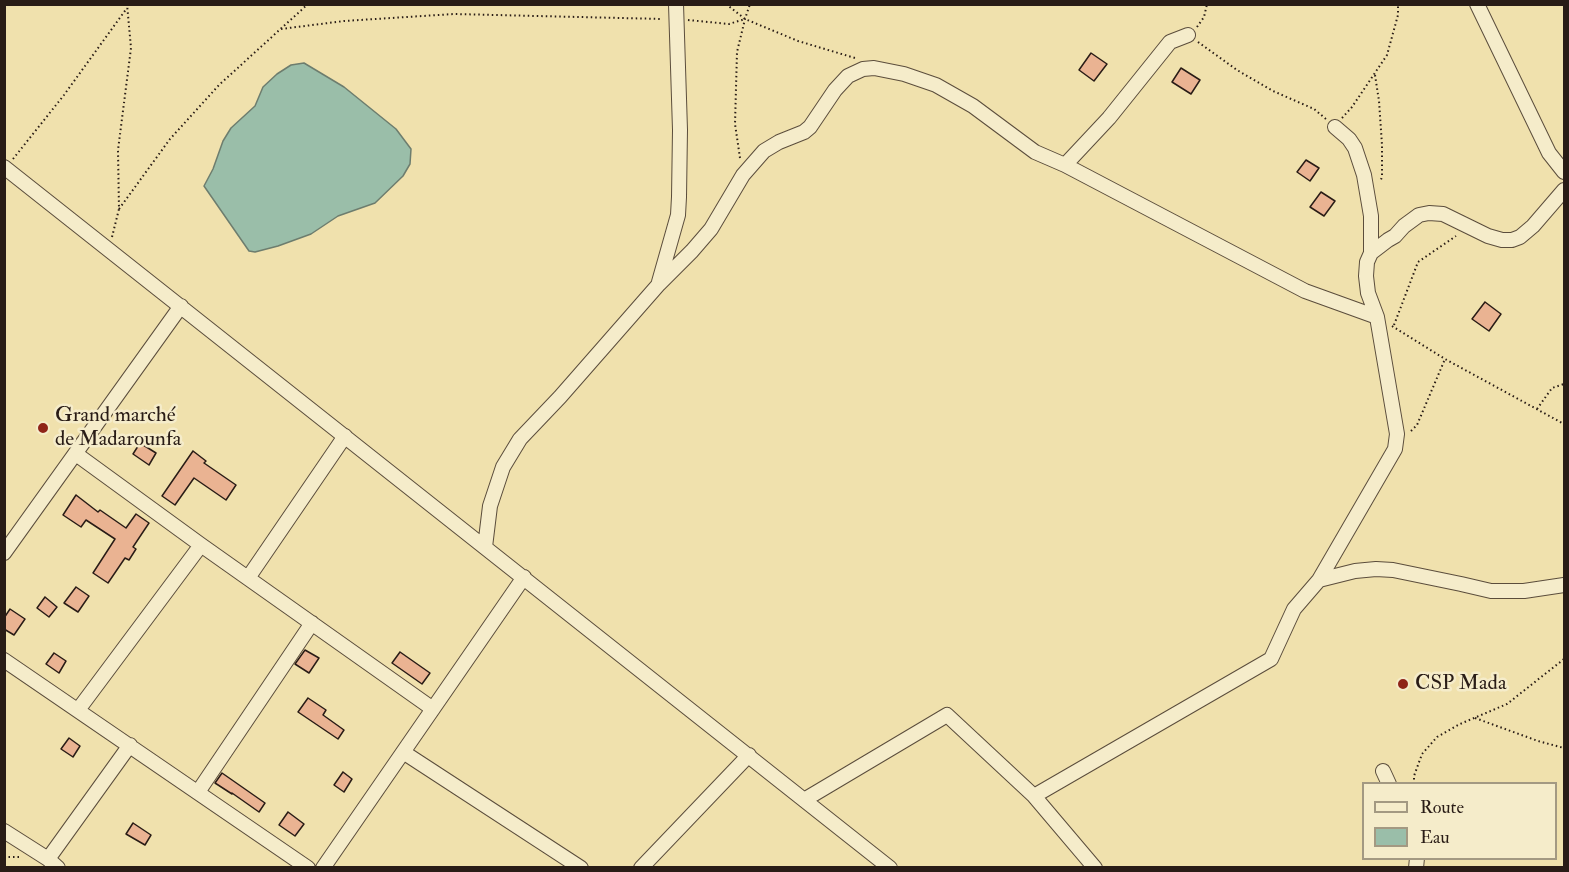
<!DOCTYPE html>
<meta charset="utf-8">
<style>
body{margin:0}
#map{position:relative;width:1569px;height:872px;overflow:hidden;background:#f0e1ad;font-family:"IM FELL Double Pica",serif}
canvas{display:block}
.frame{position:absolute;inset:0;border:6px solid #291c16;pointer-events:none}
.legend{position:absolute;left:1362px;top:782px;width:195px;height:78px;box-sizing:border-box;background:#f5ecca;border:2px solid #a39982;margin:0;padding:8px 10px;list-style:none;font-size:18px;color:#291c16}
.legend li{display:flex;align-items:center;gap:12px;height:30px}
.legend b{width:30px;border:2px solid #a39982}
</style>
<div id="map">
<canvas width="1569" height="872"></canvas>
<div class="frame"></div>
<ul class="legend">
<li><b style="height:8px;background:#f5ecca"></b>Route</li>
<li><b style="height:16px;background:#9abea9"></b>Eau</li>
</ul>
</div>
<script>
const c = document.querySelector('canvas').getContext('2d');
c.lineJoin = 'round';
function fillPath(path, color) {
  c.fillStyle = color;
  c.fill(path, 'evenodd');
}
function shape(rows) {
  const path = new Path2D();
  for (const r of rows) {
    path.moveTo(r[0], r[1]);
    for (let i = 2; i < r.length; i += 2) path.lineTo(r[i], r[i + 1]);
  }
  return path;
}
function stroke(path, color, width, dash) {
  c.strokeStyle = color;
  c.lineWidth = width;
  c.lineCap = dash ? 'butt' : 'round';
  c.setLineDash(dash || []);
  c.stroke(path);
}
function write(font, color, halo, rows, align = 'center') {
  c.font = font + ' "IM FELL Double Pica",serif';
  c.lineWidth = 5;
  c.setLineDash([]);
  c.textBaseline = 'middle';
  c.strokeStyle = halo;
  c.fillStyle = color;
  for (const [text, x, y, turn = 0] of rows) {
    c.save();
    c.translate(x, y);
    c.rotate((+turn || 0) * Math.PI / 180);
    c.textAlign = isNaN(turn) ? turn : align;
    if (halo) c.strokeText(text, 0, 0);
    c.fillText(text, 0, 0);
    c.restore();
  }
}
const water = shape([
 [304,63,344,87,396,129,411,149,410,164,403,176,375,203,338,216,311,234,278,246,255,252,249,251,204,186,213,169,223,141,231,128,255,106,263,87,277,74,291,65,304,63]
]);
fillPath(water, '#9abea9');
stroke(water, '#6d7d6e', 1.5);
const building = shape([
 [1091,53,1107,64,1094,81,1079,70,1091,53],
 [1181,68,1200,80,1191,94,1172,82,1181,68],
 [1306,160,1319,168,1310,181,1297,172,1306,160],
 [1321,192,1335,201,1324,216,1310,207,1321,192],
 [1485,302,1501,314,1489,331,1472,319,1485,302],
 [140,443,156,453,149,465,133,454,140,443],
 [193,451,206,461,204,463,236,485,226,500,194,478,175,505,162,496,193,451],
 [76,495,98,512,100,510,126,528,136,514,149,523,133,547,136,549,129,560,125,558,108,583,93,573,115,539,86,520,81,527,63,515,76,495],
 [76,587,89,596,78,612,64,603,76,587],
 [45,597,57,607,49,617,37,608,45,597],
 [10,609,25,619,14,635,4,629,4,618,10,609],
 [305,650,319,658,309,673,295,664,305,650],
 [400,652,430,673,422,684,392,663,400,652],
 [54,653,66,661,59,673,46,664,54,653],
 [308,698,326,710,323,715,344,730,338,739,298,712,308,698],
 [69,738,80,746,73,757,61,749,69,738],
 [343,772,352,779,344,792,334,785,343,772],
 [222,773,265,803,259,812,232,793,232,794,215,783,222,773],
 [288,812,304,824,295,836,279,825,288,812],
 [133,823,151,835,145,845,126,834,133,823]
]);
fillPath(building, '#eab392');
stroke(building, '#291c16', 1.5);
const minor = shape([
 [1477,4,1549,153,1564,172],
 [1335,127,1349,139,1355,148,1364,175,1371,216,1371,253],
 [1065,165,1109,118,1170,42,1188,35],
 [4,167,890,868],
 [659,282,678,215,679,197,680,130,676,4],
 [76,454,201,545,433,709],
 [485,547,490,506,503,467,520,439,560,397,659,284,692,251,711,229,743,175,764,151,779,142,804,132,810,127,835,90,848,76,863,69,874,68,904,74,936,85,973,106,1035,152,1065,165,1305,291,1377,317],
 [4,553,181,306],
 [248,578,345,436],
 [1319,580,1355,571,1376,569,1393,570,1461,584,1491,591,1524,591,1564,585],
 [4,660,308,868],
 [78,710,201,545],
 [403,752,581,868],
 [1383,771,1389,784],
 [198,792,312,623],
 [1034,796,1271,659,1294,609,1319,580,1395,449,1397,434,1377,317,1368,293,1366,276,1367,262,1371,253,1388,240,1395,236,1404,226,1419,215,1429,213,1443,214,1488,236,1502,240,1512,240,1520,237,1533,226,1564,190],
 [804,800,947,715,1034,796,1095,868],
 [4,831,48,859,58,868],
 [48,859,130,745],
 [323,868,524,577],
 [641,868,749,755],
 [1416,868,1417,858]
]);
stroke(minor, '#5b4d3c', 16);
stroke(shape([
 [726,4,745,19,798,41,855,58],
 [688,20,729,24,745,19],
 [1197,27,1204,17,1207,4],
 [281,29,344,21,454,14,662,19],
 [1198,42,1237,70,1273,91,1314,109,1326,119],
 [1375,75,1379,101,1382,145,1382,177,1380,182],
 [1342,118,1352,107,1387,55,1398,15,1398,4],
 [740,158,735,124,737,52,745,19,750,4],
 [13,159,64,95,127,8],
 [119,209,170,139,219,85,308,4],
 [112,237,119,209,118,150,131,48,127,4],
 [1394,325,1418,262,1456,236],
 [1392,326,1445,359,1564,424],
 [1537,409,1552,388,1564,384],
 [1411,431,1417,425,1445,359],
 [1475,718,1538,741,1564,748],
 [1414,784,1414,776,1422,754,1437,737,1460,724,1507,704,1564,659],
 [4,857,19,857]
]), '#291c16', 2, [1.5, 3]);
stroke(minor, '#f5ecca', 14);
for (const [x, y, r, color] of [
 [43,428,6,"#8f2418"],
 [1403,684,6,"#8f2418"]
]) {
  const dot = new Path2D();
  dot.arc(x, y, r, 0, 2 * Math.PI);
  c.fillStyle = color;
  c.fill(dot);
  stroke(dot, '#f5ecca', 2);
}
write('21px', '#291c16', '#f5ecca', [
 ["Grand marché",55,416],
 ["de Madarounfa",55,440],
 ["CSP Mada",1415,684]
], 'left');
</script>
